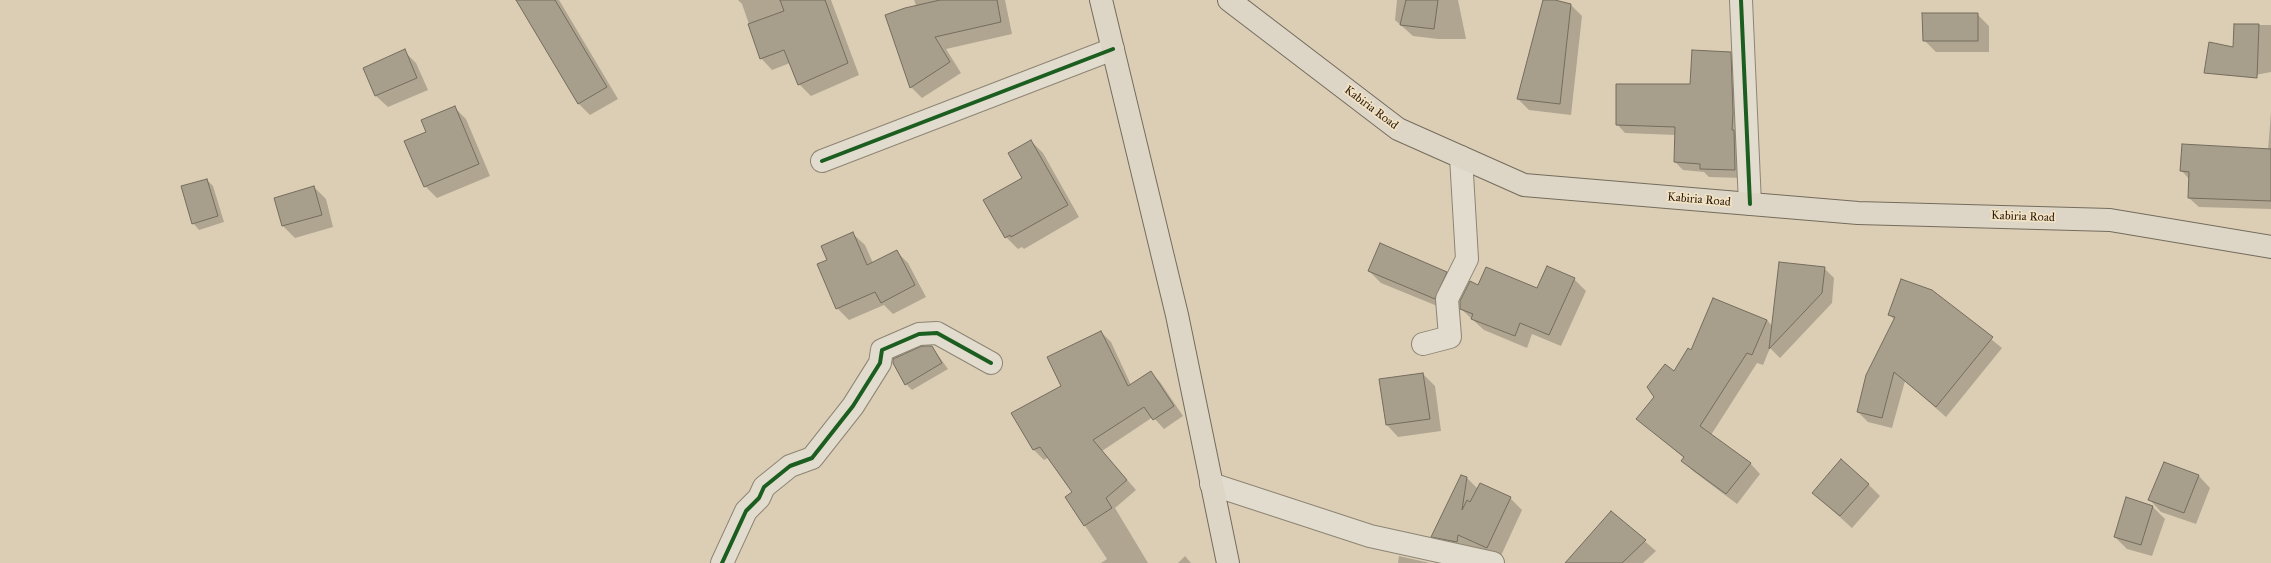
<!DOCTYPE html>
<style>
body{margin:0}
canvas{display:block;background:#dbceb4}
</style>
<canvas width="2271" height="563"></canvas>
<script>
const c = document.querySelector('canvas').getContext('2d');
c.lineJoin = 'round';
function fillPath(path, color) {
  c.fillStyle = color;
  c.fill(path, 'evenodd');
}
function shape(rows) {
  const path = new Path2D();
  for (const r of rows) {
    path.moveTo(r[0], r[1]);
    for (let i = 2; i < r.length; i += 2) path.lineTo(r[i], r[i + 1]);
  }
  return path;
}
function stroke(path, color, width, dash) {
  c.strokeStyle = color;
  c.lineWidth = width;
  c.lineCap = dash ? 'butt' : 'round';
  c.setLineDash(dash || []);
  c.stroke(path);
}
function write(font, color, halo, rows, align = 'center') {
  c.font = font + ' "IM FELL Great Primer",serif';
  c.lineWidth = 3.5;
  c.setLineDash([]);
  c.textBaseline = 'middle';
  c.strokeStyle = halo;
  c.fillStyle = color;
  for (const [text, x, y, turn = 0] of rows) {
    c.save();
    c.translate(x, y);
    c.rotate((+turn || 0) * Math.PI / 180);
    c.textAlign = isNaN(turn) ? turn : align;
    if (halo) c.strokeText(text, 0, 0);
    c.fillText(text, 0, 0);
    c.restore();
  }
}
fillPath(shape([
 [517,0,559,0,618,99,590,115,578,103],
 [738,0,831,0,859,75,811,96,799,84,790,63,772,70,761,58,742,4],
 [914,0,1005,0,1012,34,946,49,961,73,922,98,911,87,886,16,916,5],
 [1397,0,1458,0,1466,39,1438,39,1413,36,1395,20],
 [1544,0,1571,5,1582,16,1571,115,1529,110,1518,99],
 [1977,14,1989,26,1989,52,1936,52,1924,40],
 [2235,25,2271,25,2271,72,2245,77],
 [404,51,416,63,428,90,388,107,376,96],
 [1730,53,1739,61,1743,178,1709,177,1704,172,1683,170,1675,162,1676,135,1625,133,1617,124,1690,85],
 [454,107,466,119,490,176,437,198,425,186,428,133],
 [2271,112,2271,209,2199,207,2189,198,2190,180,2181,170,2268,150],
 [1031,141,1043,153,1079,217,1024,249,1022,247,1018,249,1006,237,1024,179],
 [207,180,213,186,224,222,199,230,193,223],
 [314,187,326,199,333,227,295,238,283,226],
 [853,234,865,245,873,263,896,251,908,263,926,297,893,314,884,305,849,320,837,308,828,261],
 [1824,268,1834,278,1832,303,1780,358,1770,348,1763,365,1757,363,1711,435,1750,463,1760,474,1737,504,1693,471,1683,461,1684,458,1638,419,1692,352,1713,299,1767,320,1773,327],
 [1369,271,1446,272,1458,284,1447,310,1381,283],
 [1574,279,1586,291,1561,346,1532,334,1527,348,1484,330,1461,309,1478,286,1537,289],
 [1932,291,2002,348,1946,417,1905,381,1892,428,1868,422,1858,412,1895,320,1889,315],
 [1101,332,1111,342,1131,385,1150,372,1160,382,1183,416,1164,429,1153,417,1102,451,1136,490,1115,508,1148,563,1101,563,1107,559,1066,497,1074,492,1049,457,1044,460,1034,450,1012,414,1062,386],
 [932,347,948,369,912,390,906,384],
 [1423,374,1435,386,1441,431,1398,437,1387,425,1380,380],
 [2199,476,2210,488,2196,524,2161,512,2150,500],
 [1466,477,1478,489,1510,498,1522,510,1499,560,1470,546,1469,554,1444,548,1433,536],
 [1868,484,1880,496,1852,528,1813,493],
 [2153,507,2165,519,2152,556,2127,549,2115,537],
 [1611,512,1656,551,1643,563,1567,563],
 [1185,556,1191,563,1178,563],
 [1399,556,1430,563,1398,563]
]), '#0003');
const building = shape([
 [516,0,555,0,607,87,578,104,516,0],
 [780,0,825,0,848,63,798,85,784,50,760,59,748,24,784,11,780,0],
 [940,0,997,0,1001,22,935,37,950,62,910,88,885,15,905,8,940,0],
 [1406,0,1438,0,1434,29,1400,25,1406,0],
 [1543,0,1555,0,1571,4,1560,104,1517,99,1543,0],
 [1922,13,1978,13,1978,41,1923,41,1922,13],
 [2234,24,2259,24,2257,78,2204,73,2209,42,2233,47,2234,24],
 [405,49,417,78,375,96,363,68,405,49],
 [1692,50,1731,52,1733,113,1732,130,1734,130,1735,170,1700,169,1700,164,1674,162,1675,127,1616,125,1616,84,1690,84,1692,50],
 [455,106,479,164,424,187,404,141,426,132,421,120,455,106],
 [1031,140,1068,205,1011,237,1010,235,1005,238,983,200,1022,178,1008,153,1031,140],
 [2182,144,2271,149,2271,201,2188,198,2189,172,2180,171,2182,144],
 [207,179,218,216,192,224,181,186,207,179],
 [314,186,322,215,282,226,274,198,314,186],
 [853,232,867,265,897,250,915,285,881,303,875,292,836,309,817,264,827,260,821,246,853,232],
 [1380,243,1447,272,1435,299,1368,271,1380,243],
 [1779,262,1825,267,1822,293,1769,349,1779,262],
 [1547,266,1575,278,1549,335,1520,323,1515,336,1471,319,1473,314,1460,309,1460,301,1470,281,1478,285,1486,267,1537,288,1547,266],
 [1901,279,1932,290,1993,337,1936,407,1894,372,1882,418,1857,412,1866,375,1895,317,1888,315,1901,279],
 [1713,298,1767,320,1752,355,1747,353,1700,426,1751,463,1726,494,1681,461,1684,457,1636,419,1654,397,1647,387,1665,364,1674,371,1688,348,1691,350,1713,298],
 [1101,331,1128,386,1151,371,1174,406,1153,420,1144,407,1093,440,1127,480,1106,498,1112,508,1084,526,1065,497,1072,492,1040,447,1033,450,1011,413,1061,386,1047,357,1101,331],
 [922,346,932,346,942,363,905,385,893,363,893,359,922,346],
 [1423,373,1430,419,1386,425,1379,379,1423,373],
 [1841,459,1869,484,1840,516,1812,493,1841,459],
 [2164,462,2199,475,2184,513,2148,500,2164,462],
 [1461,475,1467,477,1462,510,1467,500,1470,502,1480,483,1511,497,1487,548,1458,535,1457,542,1431,537,1461,475],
 [2126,497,2153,506,2141,545,2114,537,2126,497],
 [1611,511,1646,540,1622,563,1565,563,1611,511]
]);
fillPath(building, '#a89e8c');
stroke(building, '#756c5d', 1);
const minor = shape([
 [1741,0,1750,204],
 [822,161,1113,49],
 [1423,344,1450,337,1447,299,1467,259,1461,157],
 [1211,484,1370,536,1493,563],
 [722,563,746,511,759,498,764,487,790,466,812,458,853,406,880,363,882,350,919,334,937,333,991,363]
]);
const major = shape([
 [1101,0,1177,315,1228,563],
 [1229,0,1398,129,1524,185,1858,213,2110,220,2271,247]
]);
stroke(minor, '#8d8474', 24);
stroke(major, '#756c5d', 24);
stroke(minor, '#e2dcce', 22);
stroke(major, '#ddd5c6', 22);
stroke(shape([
 [1741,0,1750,204],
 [822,161,1113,49],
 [722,563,746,511,759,498,764,487,790,466,812,458,853,406,880,363,882,350,919,334,937,333,991,363]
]), '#1b5e20', 4);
write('12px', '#2e1909', '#f2e3c4', [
 ["Kabiria Road",1371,108,37],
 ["Kabiria Road",1699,200,5],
 ["Kabiria Road",2023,217,2]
]);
</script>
